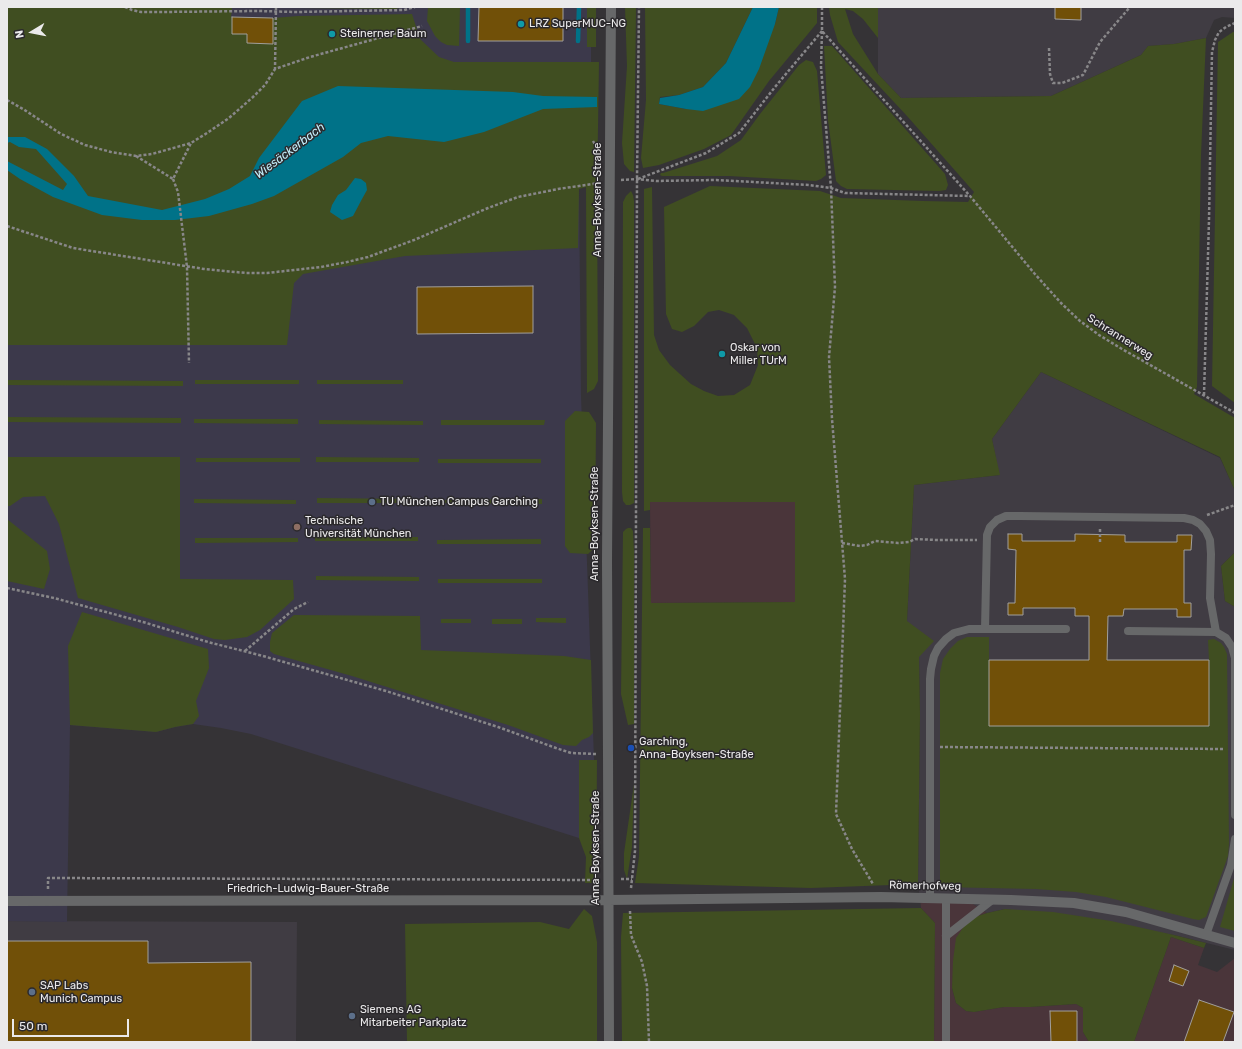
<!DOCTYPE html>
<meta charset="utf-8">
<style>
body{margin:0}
#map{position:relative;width:1242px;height:1049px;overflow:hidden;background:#353336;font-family:Rubik,sans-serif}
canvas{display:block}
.frame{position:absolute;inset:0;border:8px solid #ebeaeb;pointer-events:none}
.north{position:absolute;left:12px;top:12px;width:40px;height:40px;-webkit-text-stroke:3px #2b292c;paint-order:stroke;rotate:260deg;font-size:11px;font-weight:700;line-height:16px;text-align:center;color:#ebeaeb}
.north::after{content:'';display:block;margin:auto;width:14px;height:18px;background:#ebeaeb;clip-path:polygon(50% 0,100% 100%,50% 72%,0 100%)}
.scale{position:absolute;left:12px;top:1019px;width:117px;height:18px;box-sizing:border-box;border:2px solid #ebeaeb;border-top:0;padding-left:5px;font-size:12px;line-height:14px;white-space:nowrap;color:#ebeaeb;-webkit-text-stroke:3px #2b292c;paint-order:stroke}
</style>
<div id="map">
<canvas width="1242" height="1049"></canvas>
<div class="frame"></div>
<div class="north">N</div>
<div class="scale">50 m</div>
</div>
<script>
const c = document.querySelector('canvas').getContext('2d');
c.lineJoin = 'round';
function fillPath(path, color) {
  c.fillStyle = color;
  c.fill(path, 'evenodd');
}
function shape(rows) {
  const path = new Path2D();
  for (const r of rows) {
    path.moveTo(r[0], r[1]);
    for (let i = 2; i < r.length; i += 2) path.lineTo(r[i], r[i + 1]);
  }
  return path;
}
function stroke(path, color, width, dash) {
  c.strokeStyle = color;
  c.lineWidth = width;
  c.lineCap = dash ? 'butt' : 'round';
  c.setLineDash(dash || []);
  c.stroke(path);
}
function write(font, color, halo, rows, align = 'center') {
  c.font = font + ' Rubik,sans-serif';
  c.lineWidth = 3;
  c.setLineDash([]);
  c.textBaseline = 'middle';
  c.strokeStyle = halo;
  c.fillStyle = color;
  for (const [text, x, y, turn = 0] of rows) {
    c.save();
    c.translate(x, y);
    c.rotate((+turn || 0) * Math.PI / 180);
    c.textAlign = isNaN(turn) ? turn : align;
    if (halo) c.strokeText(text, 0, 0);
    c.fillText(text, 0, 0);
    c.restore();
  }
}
fillPath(shape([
 [878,7,1235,7,1235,18,1222,17,1214,20,1206,38,1174,44,1148,46,1141,55,1051,96,901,98,878,74],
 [1041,372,1220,458,1235,491,1235,552,1221,566,1225,601,1235,607,1235,950,1174,935,1005,909,987,913,968,901,920,898,918,884,920,715,919,657,907,621,914,485,999,475,992,439],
 [7,921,297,922,296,1042,7,1042]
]), '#403c43');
fillPath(shape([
 [650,502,795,502,795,602,651,603],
 [920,898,968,901,987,913,969,919,952,988,956,1003,966,1011,974,1012,1004,1007,1030,1007,1076,1004,1083,1008,1083,1032,1089,1042,934,1042,935,923,921,908],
 [1171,937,1204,948,1198,965,1217,972,1235,958,1235,1042,1134,1042]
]), '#4a353a');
fillPath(shape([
 [7,7,591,7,591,87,579,189,581,395,597,842,579,838,251,734,221,728,193,724,175,727,156,732,70,725,67,922,7,921]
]), '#3c394b');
fillPath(shape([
 [7,7,257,7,232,8,231,17,273,18,298,16,412,14,420,39,439,57,454,62,599,62,597,193,598,381,594,389,587,393,586,187,579,189,578,248,405,256,303,274,294,283,287,345,7,345],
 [299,7,405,7,395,9,299,8],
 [428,7,460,7,459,46,447,45,441,42,435,36,427,21],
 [587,7,596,7,596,47,587,47],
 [625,7,636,7,634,172,630,171,624,164,622,143,627,66],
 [645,7,753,7,726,63,703,87,679,95,660,97,659,104,686,109,775,24,779,7,817,7,817,23,769,81,731,135,704,149,659,165,643,168,641,158,646,100],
 [829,7,878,7,878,38,863,19,853,11,845,9,853,34,878,74,901,98,1051,96,1141,55,1148,46,1174,44,1206,38,1201,155,1197,387,1194,394,1235,418,1235,491,1220,457,1041,372,992,439,1000,475,914,485,907,621,934,641,919,657,920,715,918,884,811,888,635,883,639,857,643,528,650,528,651,603,795,602,795,502,650,502,650,510,644,511,644,189,652,187,654,335,659,350,670,365,691,384,704,391,718,396,734,395,750,385,758,365,757,348,747,328,734,315,719,310,708,312,694,326,682,332,672,329,666,314,664,207,710,186,820,191,841,198,923,201,968,202,974,192,907,116,838,42,830,15],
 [1233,32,1235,32,1235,403,1212,386,1218,42],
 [824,46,832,46,945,174,948,185,946,190,939,191,847,189,841,186,836,181,828,120],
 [806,60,813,62,817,71,826,175,821,179,816,181,729,176,662,176,660,175,661,173,663,173,717,156,741,140,760,114,799,65],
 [631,191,633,195,634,201,634,503,630,505,626,505,623,501,622,492,623,202,626,196],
 [7,380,183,381,183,386,7,385],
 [195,380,299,380,299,384,195,384],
 [317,380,403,380,403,384,317,384],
 [575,411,589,412,596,423,595,547,588,554,570,553,565,546,565,421],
 [7,417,181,418,181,423,7,422],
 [194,419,298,419,298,424,194,423],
 [319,420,423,421,423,425,319,424],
 [441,420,545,420,544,425,441,425],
 [7,457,180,457,180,579,293,580,294,599,260,630,247,637,225,640,214,639,178,627,78,598,59,524,45,496,23,497,10,506,7,506],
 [316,457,419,458,419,462,316,462],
 [196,458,300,458,300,462,196,462],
 [438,459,541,459,541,463,438,463],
 [317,498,421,499,420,503,317,503],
 [194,499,296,500,296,504,194,503],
 [542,499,542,504,438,503,438,500],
 [7,519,47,551,50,569,44,589,7,581],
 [628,528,631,528,633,531,634,551,634,724,628,725,621,694,623,532,626,529],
 [315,537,418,537,418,541,315,541],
 [195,538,298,538,298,542,195,543],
 [541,539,541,544,437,544,437,540],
 [1235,552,1235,607,1225,601,1221,566],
 [316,576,419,577,419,581,316,580],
 [438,579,542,579,542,583,438,583],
 [82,612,208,649,209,668,196,701,199,716,193,724,175,727,156,732,70,725,68,646],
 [294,615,420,616,421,650,564,656,591,660,593,733,589,737,582,740,576,746,563,745,508,725,352,676,274,654,270,651,270,642,272,633],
 [536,618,566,618,566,623,536,622],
 [441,619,471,619,471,623,441,623],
 [492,619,522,619,522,624,492,624],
 [967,637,989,637,989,726,1209,726,1209,660,1208,640,1214,639,1221,643,1224,647,1227,654,1229,844,1228,856,1206,917,1199,920,1193,919,1106,897,1076,892,1036,889,940,887,940,673,943,659,950,649,958,641],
 [579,760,597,760,596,883,585,883,586,857,579,838],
 [634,784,632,847,627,879,624,870,624,853],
 [1235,875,1235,931,1220,927],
 [921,908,935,923,934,1042,622,1042,621,937,623,913],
 [584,909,592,916,597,942,597,1042,407,1042,405,924,540,922,569,929],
 [1005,909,1053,912,1111,921,1174,935,1206,943,1204,948,1171,937,1134,1042,1089,1042,1083,1032,1083,1008,1076,1004,1030,1007,1004,1007,974,1012,966,1011,956,1003,952,988,953,961,956,938,969,919,987,913]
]), '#404e21');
fillPath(shape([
 [753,7,779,7,775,24,759,69,750,87,739,99,703,111,686,109,659,104,660,98,679,95,703,87,726,63],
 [338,86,513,92,543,96,597,97,597,107,543,109,484,132,444,142,388,136,361,143,343,157,274,196,252,204,209,216,175,220,142,220,102,215,53,197,20,179,7,170,7,161,63,190,67,184,36,149,19,147,10,142,7,143,7,137,25,137,47,149,74,176,88,196,162,210,205,199,229,189,250,176,259,158,302,101],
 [355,178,361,179,366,183,367,190,362,199,353,216,342,220,330,212,332,205,338,195,346,190]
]), '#007288');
stroke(shape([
 [468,41,468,7],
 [578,41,579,7]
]), '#007288', 4.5);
const building = shape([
 [479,7,563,7,563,41,478,41,479,7],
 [1055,7,1081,7,1081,20,1055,19,1055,7],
 [232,17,273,18,273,44,247,43,247,34,232,34,232,17],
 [533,286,533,333,417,334,417,287,533,286],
 [1008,534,1022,534,1022,541,1075,541,1075,534,1125,535,1125,542,1177,542,1177,535,1192,535,1191,550,1184,550,1184,603,1191,603,1191,617,1177,617,1177,609,1124,609,1123,616,1108,616,1107,660,1209,660,1209,726,989,726,989,660,1089,660,1089,616,1075,616,1075,608,1023,608,1023,615,1008,615,1008,603,1015,603,1016,550,1008,549,1008,534],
 [7,941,148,941,148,963,251,962,251,1042,7,1042,7,941],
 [1174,965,1189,971,1183,986,1169,981,1174,965],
 [1199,1000,1234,1012,1223,1042,1184,1042,1199,1000],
 [1050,1011,1077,1011,1077,1042,1051,1042,1050,1011]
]);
fillPath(building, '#715008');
stroke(building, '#a19f9c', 1);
stroke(shape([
 [125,7,132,10,141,12,162,12,258,11,296,12,404,10,415,7],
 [276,7,275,69,310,57,422,26],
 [822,7,822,31,970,196,1034,273,1061,303,1080,321,1099,335,1122,349,1235,413],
 [822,31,821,67,831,188,835,287,829,357,832,419,845,579,836,814,852,849,873,884],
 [1049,48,1050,74,1053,83,1062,83,1083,75,1100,42,1130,7],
 [7,100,23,109,61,134,85,145,111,152,136,156,152,154,191,143,207,133,229,118,253,97,265,85,275,69],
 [593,141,597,148],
 [136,156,173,179,191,143],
 [173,179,178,192,187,267,189,363],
 [638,179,706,153,739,133,775,87,822,31],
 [621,180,637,179,656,181,716,180,809,185,831,188,845,193,970,196],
 [7,226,73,248,204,269,246,273,267,273,321,267,347,262,368,257,414,240,488,208,518,197,558,189,599,183],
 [1204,395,1209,220,1212,52,1215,40,1219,32,1226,27,1235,23],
 [1207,515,1235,505],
 [1100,542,1100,528],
 [842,543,860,546,867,545,875,541,898,543,909,542,915,539,936,540,977,540],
 [7,588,54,598,143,622,208,642,263,656,386,691,498,727,556,748,571,753,596,754],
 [245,651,294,609,308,602],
 [940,747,1225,749],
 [621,879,632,879],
 [631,888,635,851,637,179,639,7],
 [48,889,48,878,596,880],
 [630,911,631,935,642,962,647,986,649,1042]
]), '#888789', 2.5, [3, 2]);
stroke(shape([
 [985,629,987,535,990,527,997,520,1006,516,1020,516,1184,518,1193,520,1200,524,1206,531,1210,540,1211,554,1210,598,1216,632],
 [1128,631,1216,632,1226,638,1232,647,1235,658,1235,815],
 [930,898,930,679,931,669,934,656,938,648,946,639,954,633,969,629,1066,629],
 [1206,935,1231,865,1235,839],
 [946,936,992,900],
 [946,1042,946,898]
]), '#676869', 8);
stroke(shape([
 [7,901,608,900,881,897,1011,900,1074,903,1126,912,1235,943],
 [609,1042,608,755,607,561,611,7]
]), '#676869', 10);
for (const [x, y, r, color] of [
 [521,24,4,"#0f9aa8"],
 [332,34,4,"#0f9aa8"],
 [722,354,4,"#0f9aa8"],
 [372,502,4,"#5c6f8a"],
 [297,527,4,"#8d6e63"],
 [631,748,4,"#1a4fb4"],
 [32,992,4,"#5c6f8a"],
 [352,1016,4,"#5c6f8a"]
]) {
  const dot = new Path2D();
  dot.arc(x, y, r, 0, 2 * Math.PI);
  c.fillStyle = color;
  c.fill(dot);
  stroke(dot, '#2b292c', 1.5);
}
write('11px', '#ebeaeb', '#2b292c', [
 ["LRZ SuperMUC-NG",529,24],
 ["Steinerner Baum",340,34],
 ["Oskar von",730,348],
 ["Miller TUrM",730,361],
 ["TU München Campus Garching",380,502],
 ["Technische",305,521],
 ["Universität München",305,534],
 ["Garching,",639,742],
 ["Anna-Boyksen-Straße",639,755],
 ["SAP Labs",40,986],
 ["Munich Campus",40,999],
 ["Siemens AG",360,1010],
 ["Mitarbeiter Parkplatz",360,1023]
], 'left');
write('11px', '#ebeaeb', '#2b292c', [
 ["Anna-Boyksen-Straße",598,200,-90],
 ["Schrannerweg",1120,337,32],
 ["Anna-Boyksen-Straße",595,524,-90],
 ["Anna-Boyksen-Straße",596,848,-90],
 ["Römerhofweg",925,886,1],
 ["Friedrich-Ludwig-Bauer-Straße",308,889]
]);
write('italic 12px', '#c1edf9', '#2b292c', [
 ["Wiesäckerbach",290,151,-37]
]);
</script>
